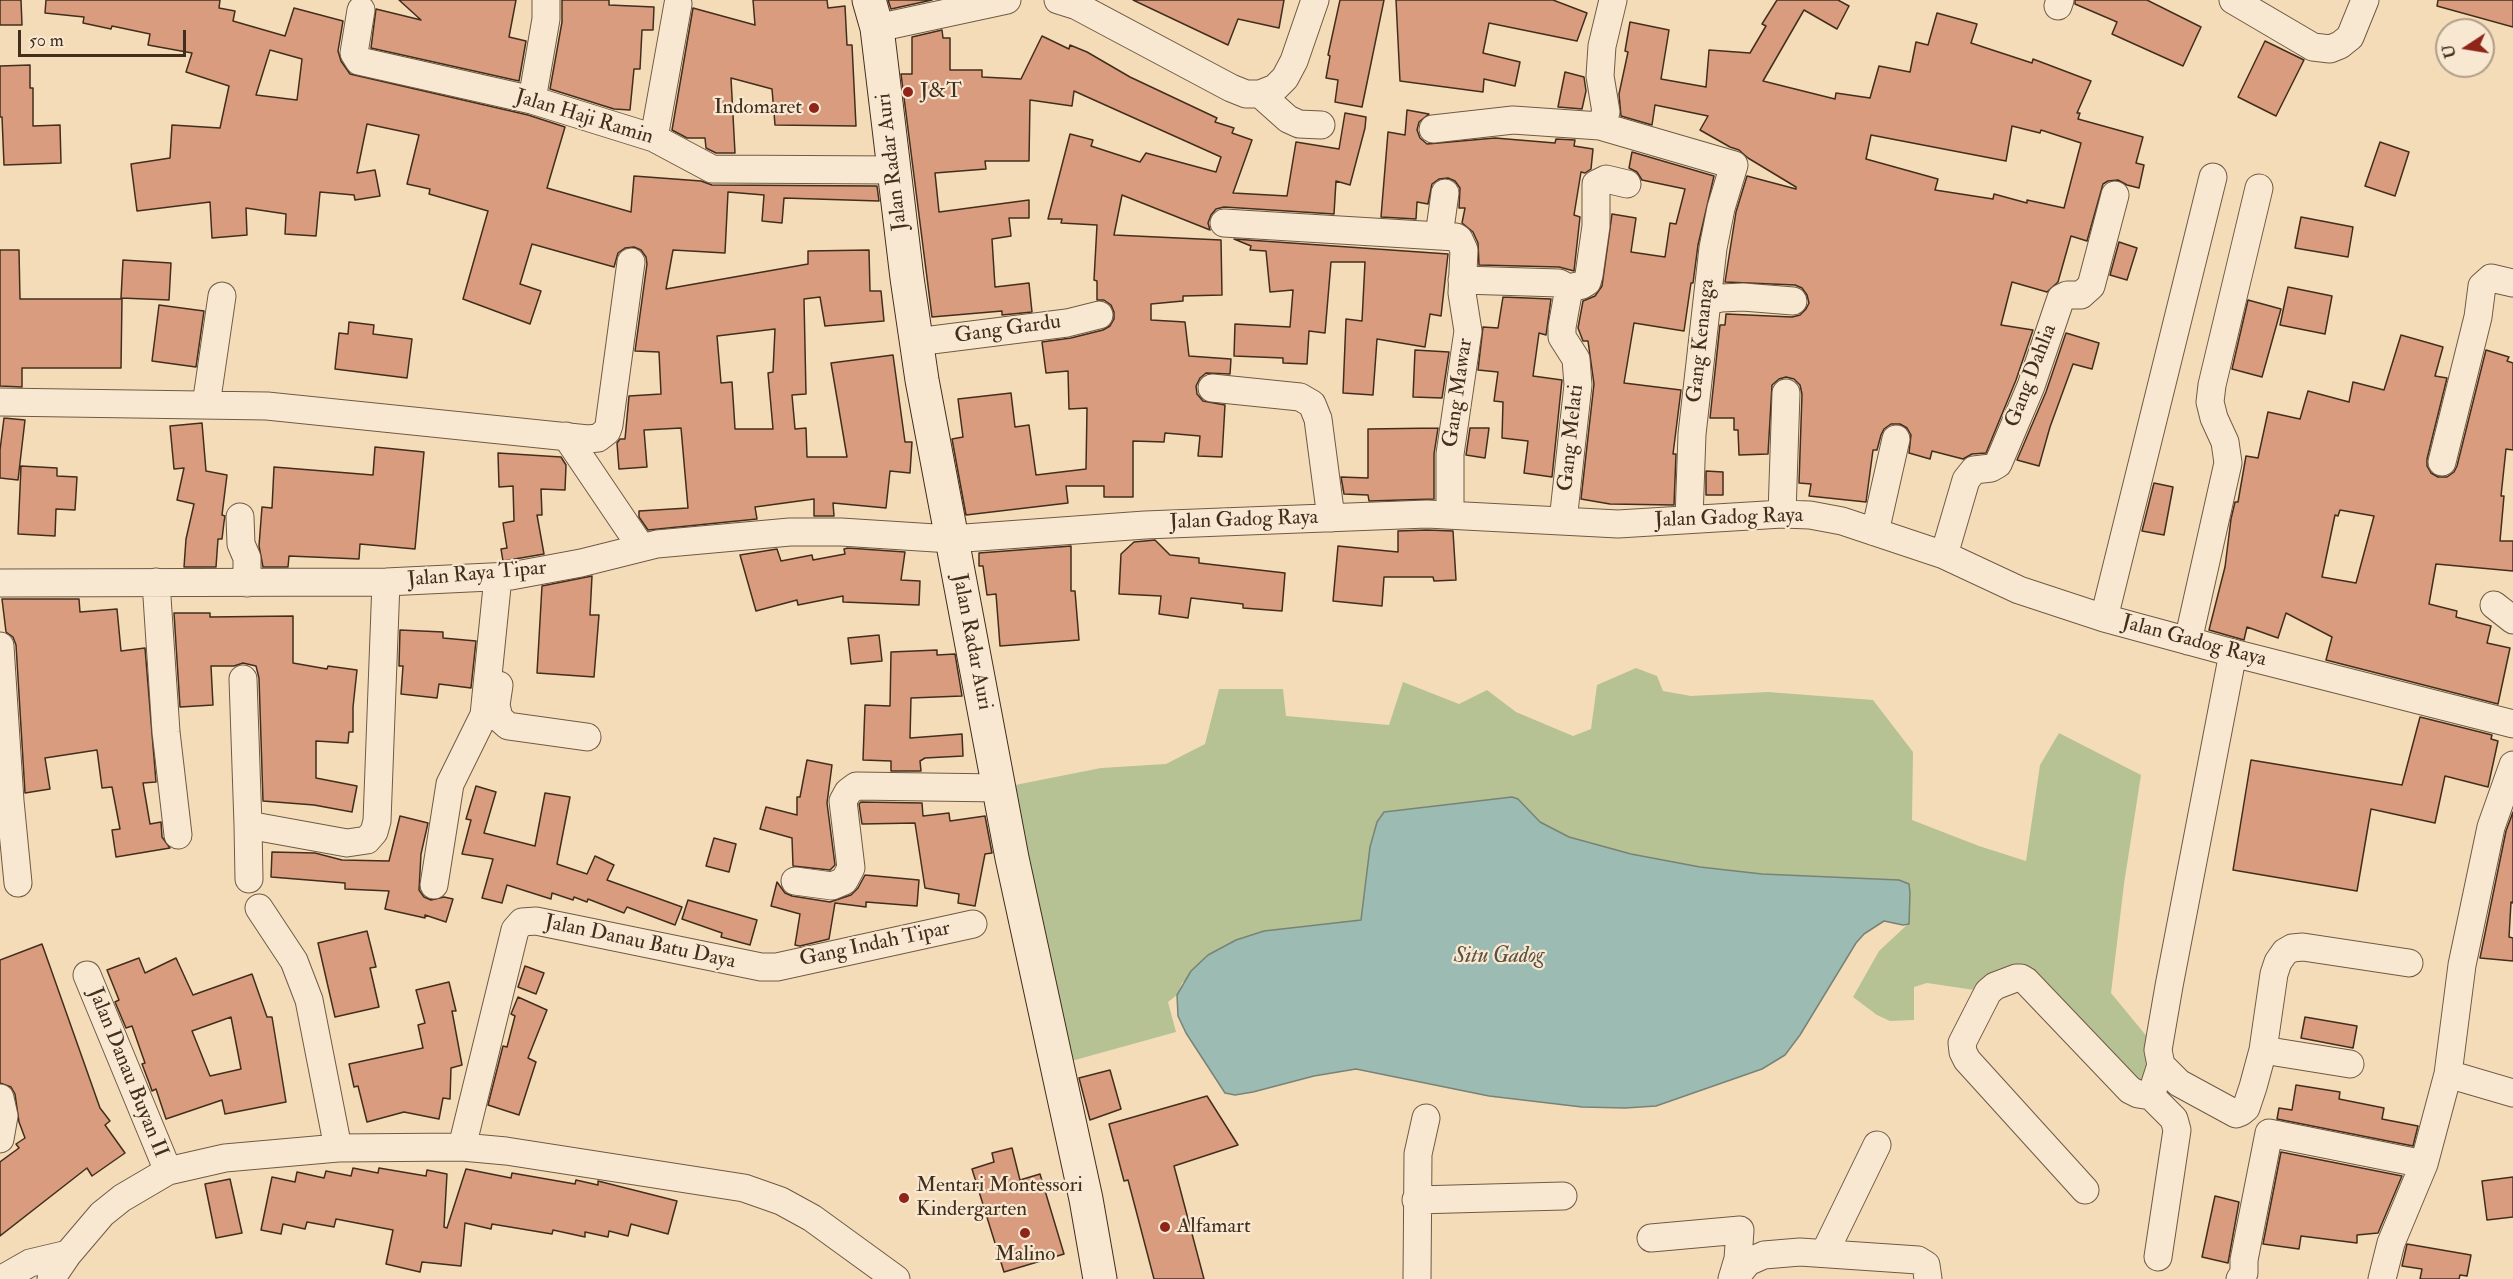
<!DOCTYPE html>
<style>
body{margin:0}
#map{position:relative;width:2513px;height:1279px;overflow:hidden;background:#f5dcb9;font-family:"IM FELL Double Pica",serif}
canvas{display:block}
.north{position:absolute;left:2435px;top:18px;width:60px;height:60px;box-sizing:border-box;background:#f8e8d2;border:2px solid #af9e89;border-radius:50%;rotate:258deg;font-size:16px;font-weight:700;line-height:24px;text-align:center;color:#422e1c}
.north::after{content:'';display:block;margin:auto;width:21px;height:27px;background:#8f2418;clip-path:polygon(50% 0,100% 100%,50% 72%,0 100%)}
.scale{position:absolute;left:18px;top:30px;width:168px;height:27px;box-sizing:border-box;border:3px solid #422e1c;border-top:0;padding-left:8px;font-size:18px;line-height:21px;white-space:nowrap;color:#422e1c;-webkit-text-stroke:4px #f8e8d2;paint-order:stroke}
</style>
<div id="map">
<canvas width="2513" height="1279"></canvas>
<div class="north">U</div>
<div class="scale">50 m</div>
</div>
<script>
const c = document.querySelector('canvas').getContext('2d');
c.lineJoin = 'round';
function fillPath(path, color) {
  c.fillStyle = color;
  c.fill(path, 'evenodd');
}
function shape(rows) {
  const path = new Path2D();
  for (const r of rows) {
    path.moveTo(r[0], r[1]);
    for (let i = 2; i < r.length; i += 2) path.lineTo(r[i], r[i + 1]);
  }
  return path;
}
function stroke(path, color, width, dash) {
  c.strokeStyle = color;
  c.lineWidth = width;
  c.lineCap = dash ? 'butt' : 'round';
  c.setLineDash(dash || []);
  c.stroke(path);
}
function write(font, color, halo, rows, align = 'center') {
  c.font = font + ' "IM FELL Double Pica",serif';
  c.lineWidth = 4.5;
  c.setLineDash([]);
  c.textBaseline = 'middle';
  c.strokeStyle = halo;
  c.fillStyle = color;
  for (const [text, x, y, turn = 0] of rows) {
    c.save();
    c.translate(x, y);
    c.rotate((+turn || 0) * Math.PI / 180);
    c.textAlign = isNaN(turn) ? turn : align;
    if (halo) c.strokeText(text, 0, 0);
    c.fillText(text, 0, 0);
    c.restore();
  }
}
fillPath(shape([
 [1636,668,1657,676,1663,691,1691,696,1768,692,1873,700,1913,752,1912,820,1979,846,2026,861,2040,765,2059,733,2141,775,2124,884,2111,993,2158,1050,2151,1096,2026,981,1988,992,1927,983,1914,987,1914,1020,1890,1021,1877,1015,1853,997,1879,951,1909,923,1909,884,1899,880,1762,874,1700,867,1631,854,1569,837,1540,822,1518,799,1512,797,1384,812,1377,822,1370,847,1362,920,1264,931,1236,940,1182,983,1177,995,1168,1002,1176,1032,1057,1065,1000,788,1101,768,1166,764,1205,744,1219,689,1283,689,1286,716,1389,725,1403,682,1459,704,1487,690,1516,712,1573,736,1591,729,1597,685]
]), '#b6c294');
const water = shape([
 [1512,797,1518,799,1540,822,1569,837,1631,854,1700,867,1762,874,1899,880,1909,884,1910,893,1909,924,1903,925,1884,921,1864,934,1856,943,1800,1035,1785,1055,1762,1069,1656,1106,1625,1108,1582,1107,1489,1096,1356,1069,1314,1076,1253,1092,1235,1095,1225,1093,1186,1033,1178,1016,1177,995,1191,971,1208,955,1236,940,1264,931,1361,920,1370,847,1377,822,1384,812,1512,797]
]);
fillPath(water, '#9cbbb2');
stroke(water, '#788376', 1.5);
const building = shape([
 [0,0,21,0,22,25,0,25,0,0],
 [46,0,220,0,219,8,235,11,233,21,285,36,294,8,343,21,338,51,341,61,350,74,528,115,565,127,547,188,631,212,634,176,701,181,712,185,877,186,879,201,784,198,782,223,762,221,764,195,728,192,725,253,673,250,666,289,808,264,808,251,869,250,870,291,881,291,884,321,825,326,820,297,804,299,806,394,792,395,795,429,806,428,807,457,847,457,831,363,893,355,905,442,912,442,910,473,890,471,886,508,833,503,834,516,814,516,814,499,755,507,757,519,648,530,639,517,639,511,688,508,681,428,644,430,647,467,619,469,617,443,620,439,625,439,629,396,661,394,659,352,635,351,647,264,646,257,641,250,634,247,625,248,618,253,614,267,532,244,520,284,541,291,530,324,463,299,488,211,429,194,430,189,407,184,419,135,367,124,357,173,375,170,380,196,355,200,354,195,320,192,316,236,285,234,286,214,246,208,247,235,212,238,210,202,137,211,131,164,170,158,172,125,220,128,229,86,186,72,192,53,148,45,150,34,112,26,111,29,83,23,84,17,45,13,46,0],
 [270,50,302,59,297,100,256,95,270,50],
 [775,329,773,372,768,373,773,429,735,429,732,382,721,383,717,336,775,329],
 [399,0,516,0,509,37,526,41,519,81,371,48,376,9,421,20,399,0],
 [562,0,609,0,609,5,654,7,653,30,642,30,640,69,634,69,630,110,614,109,550,89,562,22,562,0],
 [753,0,827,0,828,8,845,6,847,45,852,45,856,126,775,125,772,89,731,78,735,153,716,153,706,148,705,138,687,138,672,130,693,8,755,25,753,0],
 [888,0,932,0,891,9,888,0],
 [1133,0,1284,0,1279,28,1238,19,1228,45,1133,0],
 [1340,0,1384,0,1362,107,1335,102,1338,80,1326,78,1330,56,1328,55,1340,0],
 [1396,0,1553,0,1587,13,1577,41,1489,23,1483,53,1520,62,1515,86,1484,79,1483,92,1400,81,1396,0],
 [1777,0,1838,0,1849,6,1837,29,1804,10,1763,81,1835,99,1836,93,1870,98,1879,66,1910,72,1916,42,1928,45,1937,13,1977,24,1971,43,2032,63,2033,59,2091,81,2077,113,2080,113,2078,119,2143,137,2136,163,2144,165,2139,188,2127,185,2118,180,2108,181,2103,184,2087,241,2071,236,2058,282,2047,292,2012,282,2001,325,2033,330,2016,380,1986,453,1972,454,1963,459,1932,451,1930,459,1909,453,1911,435,1907,428,1900,424,1891,424,1884,429,1881,435,1877,450,1873,450,1866,502,1809,496,1811,484,1799,483,1802,394,1800,385,1794,379,1786,377,1779,379,1772,385,1768,454,1739,455,1738,430,1734,430,1734,418,1710,418,1720,325,1725,325,1726,314,1792,317,1800,315,1806,309,1809,303,1807,295,1802,288,1795,285,1725,282,1736,212,1747,176,1796,189,1796,187,1748,158,1739,150,1730,147,1700,130,1708,116,1655,105,1652,125,1621,116,1619,94,1628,52,1625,51,1630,22,1669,30,1661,79,1706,87,1709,50,1750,53,1766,26,1762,24,1777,0],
 [2012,126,2040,133,2041,130,2081,143,2064,208,2027,200,2027,203,1994,194,1993,199,1935,190,1938,179,1866,159,1871,135,2006,161,2012,126],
 [2075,0,2147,0,2201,27,2183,66,2112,34,2117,22,2075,4,2075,0],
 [2438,0,2513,0,2513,27,2437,6,2438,0],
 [942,30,943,38,950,38,950,70,982,70,982,77,1021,79,1042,36,1069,49,1070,45,1087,52,1130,77,1217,118,1215,122,1234,128,1232,133,1252,140,1233,193,1287,196,1296,142,1339,149,1345,113,1366,117,1365,128,1350,185,1336,181,1334,214,1224,207,1216,209,1211,215,1208,223,1210,230,1122,195,1114,235,1221,240,1222,295,1183,296,1183,301,1151,304,1151,320,1185,322,1189,356,1231,359,1230,374,1206,373,1200,378,1196,386,1197,394,1203,401,1225,405,1222,457,1198,456,1200,436,1165,433,1164,442,1133,441,1133,497,1104,497,1104,486,1066,486,1068,503,966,515,952,439,963,437,958,399,1011,393,1015,427,1029,425,1036,475,1086,469,1087,408,1069,409,1068,371,1046,373,1042,342,1071,338,1103,330,1110,326,1114,319,1114,312,1111,305,1104,300,1097,300,1097,281,1094,280,1097,225,1061,223,1062,219,1048,219,1070,134,1093,140,1091,146,1140,162,1146,153,1216,172,1221,157,1074,91,1072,106,1030,100,1029,161,985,161,986,169,935,173,939,212,1029,200,1029,218,1009,218,1011,236,992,239,995,287,1029,283,1032,312,1002,315,1002,311,932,317,901,74,912,74,912,37,942,30],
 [2265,41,2304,60,2276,116,2238,97,2265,41],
 [30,65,30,88,33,88,33,126,60,125,61,163,4,165,2,117,0,117,0,66,30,65],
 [1565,72,1584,77,1586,91,1582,109,1558,107,1565,72],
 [1407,110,1429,114,1419,122,1417,130,1420,138,1427,144,1495,138,1555,143,1556,139,1575,140,1574,146,1593,149,1591,169,1585,173,1581,172,1574,215,1580,217,1574,271,1559,267,1479,265,1478,243,1473,232,1462,223,1465,208,1459,208,1460,188,1455,181,1448,178,1439,179,1432,184,1428,204,1417,202,1416,219,1381,217,1388,132,1405,135,1407,110],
 [2380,142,2409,152,2395,196,2365,186,2380,142],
 [1632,152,1714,176,1698,245,1693,283,1691,283,1684,331,1634,323,1624,383,1681,390,1673,454,1676,454,1674,505,1610,504,1581,499,1594,384,1588,341,1583,341,1578,328,1583,301,1595,296,1602,286,1612,214,1636,218,1631,252,1665,257,1670,223,1676,224,1685,189,1642,180,1637,172,1629,168,1632,152],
 [2301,217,2353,227,2348,257,2295,248,2301,217],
 [1234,239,1448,254,1441,316,1430,314,1425,347,1377,339,1373,395,1343,393,1346,319,1362,321,1365,262,1331,262,1325,333,1309,331,1307,364,1283,363,1283,358,1234,356,1235,324,1290,327,1293,290,1270,292,1266,251,1250,250,1251,246,1234,239],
 [2119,242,2137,248,2127,280,2110,275,2119,242],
 [0,250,19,250,20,299,122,299,121,368,22,368,22,387,0,386,0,250],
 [123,260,171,263,169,300,121,298,123,260],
 [2288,287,2332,296,2325,334,2280,325,2288,287],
 [1503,297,1551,299,1546,335,1539,333,1533,376,1562,380,1552,477,1524,473,1528,441,1502,438,1503,402,1494,401,1498,372,1478,370,1483,327,1498,328,1503,297],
 [2248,300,2281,309,2262,377,2232,369,2248,300],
 [159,305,204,311,196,367,152,361,159,305],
 [349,322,374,325,373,334,412,339,407,378,335,369,339,333,348,334,349,322],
 [2066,333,2099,343,2092,369,2073,364,2050,427,2039,466,2017,460,2046,392,2066,333],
 [2401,335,2443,347,2435,376,2447,378,2427,459,2427,466,2431,473,2438,477,2447,477,2454,472,2457,466,2486,350,2509,357,2507,361,2513,363,2513,450,2506,449,2501,496,2504,496,2500,541,2513,541,2513,571,2436,564,2429,604,2457,611,2456,617,2491,626,2487,643,2510,648,2498,704,2326,660,2332,637,2286,613,2278,638,2247,627,2244,640,2209,630,2225,567,2231,519,2235,502,2238,502,2246,456,2258,458,2268,412,2300,419,2308,391,2349,402,2353,382,2384,390,2401,335],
 [2340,510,2374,516,2356,583,2322,577,2335,515,2338,516,2340,510],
 [1415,350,1449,352,1442,398,1413,397,1415,350],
 [4,418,25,420,18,480,0,478,0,450,4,418],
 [202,423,206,471,227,475,222,515,225,516,224,522,222,539,218,539,216,567,184,567,186,539,194,504,177,500,184,468,174,469,170,426,202,423],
 [1438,428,1434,454,1434,499,1369,501,1368,495,1344,494,1341,477,1368,478,1368,429,1438,428],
 [1470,428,1489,428,1485,458,1466,455,1470,428],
 [375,447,424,452,415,549,360,544,359,559,289,556,288,567,263,567,259,546,262,507,272,508,274,467,373,475,375,447],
 [498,453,561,457,566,465,565,490,541,489,542,515,537,515,544,554,503,561,501,549,507,548,503,523,514,521,513,486,499,487,498,453],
 [21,466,57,468,57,476,77,477,75,510,56,509,55,536,18,534,21,466],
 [1706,471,1723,472,1723,495,1706,495,1706,471],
 [2154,483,2173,487,2164,535,2142,531,2154,483],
 [1427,530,1453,531,1456,580,1434,581,1433,577,1384,577,1382,606,1333,601,1338,546,1398,552,1398,531,1427,530],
 [1155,540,1170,555,1199,558,1199,563,1285,573,1282,611,1243,608,1243,604,1191,598,1188,618,1159,614,1161,596,1119,594,1121,554,1134,542,1155,540],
 [1071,546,1071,591,1075,591,1079,640,1000,646,996,594,987,595,983,566,979,566,979,553,1071,546],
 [848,548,905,552,901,580,920,581,919,605,843,602,843,596,798,605,797,600,756,611,740,555,777,549,781,561,812,555,813,560,845,554,844,549,848,548],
 [592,576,590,615,599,615,594,677,537,673,542,586,592,576],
 [2,599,79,599,80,612,117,609,121,651,145,648,156,782,143,783,150,824,161,822,162,837,170,848,116,857,112,830,120,829,112,787,102,788,97,750,45,758,50,789,25,793,16,645,13,637,6,632,2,599],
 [174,613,210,613,210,617,293,616,293,663,327,669,328,666,357,670,353,707,353,732,349,732,348,743,316,741,316,778,357,786,352,812,314,805,263,801,259,678,256,666,243,663,234,666,211,666,213,705,180,707,174,613],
 [400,630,443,632,443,638,476,641,471,688,439,684,437,698,401,694,403,666,399,666,400,630],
 [879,635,882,661,851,664,848,638,879,635],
 [937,650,937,655,955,654,962,696,911,698,910,738,962,734,963,756,925,758,920,761,921,771,891,771,891,761,863,760,865,705,890,706,891,652,937,650],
 [2420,717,2492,735,2491,739,2498,741,2488,787,2445,776,2435,823,2371,809,2357,891,2233,870,2251,760,2402,785,2420,717],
 [807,760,832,765,827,803,835,865,830,870,793,866,792,838,760,829,766,807,797,815,797,797,800,797,807,760],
 [476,786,496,792,484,833,535,846,545,793,570,797,557,864,587,874,595,856,614,865,607,880,682,907,675,925,627,907,624,913,588,899,587,902,574,897,573,900,552,893,551,899,507,885,502,903,482,898,493,859,462,854,471,820,466,819,476,786],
 [861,802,922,803,923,816,949,813,950,821,985,816,992,853,985,854,975,906,958,903,959,894,925,888,915,823,862,824,859,804,861,802],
 [2513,812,2513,903,2511,902,2509,937,2513,938,2513,961,2480,958,2506,831,2513,812],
 [400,816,428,823,421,854,419,890,424,897,431,900,444,897,453,899,446,922,425,915,425,918,385,909,389,891,345,889,345,883,271,877,272,852,315,853,342,860,389,861,400,816],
 [714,838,736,844,729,872,706,866,714,838],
 [865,875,919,880,917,906,866,902,866,907,835,903,829,939,800,946,795,945,800,914,771,906,777,882,785,893,792,896,830,902,851,895,858,888,865,875],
 [688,900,757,920,750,945,721,937,722,933,682,919,688,900],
 [367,931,376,967,370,968,379,1007,335,1017,318,943,367,931],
 [42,944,100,1108,110,1121,105,1125,125,1153,92,1176,87,1168,0,1236,0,1162,19,1148,16,1144,25,1138,19,1122,15,1094,11,1087,0,1083,0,960,42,944],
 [139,958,145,973,176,958,193,995,252,974,267,1017,272,1017,286,1102,225,1114,222,1100,166,1119,156,1089,152,1091,150,1085,142,1064,145,1063,132,1026,126,1028,115,1002,119,1000,107,970,139,958],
 [231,1017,241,1069,210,1076,192,1031,231,1017],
 [525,966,544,973,536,994,518,987,525,966],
 [449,982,456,1011,452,1011,462,1065,451,1068,450,1099,443,1098,439,1119,404,1112,367,1122,358,1086,354,1087,349,1064,423,1048,418,1025,425,1023,416,990,449,982],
 [518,997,547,1010,528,1058,536,1062,519,1115,488,1105,503,1046,507,1047,515,1016,511,1014,518,997],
 [2305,1017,2357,1026,2353,1048,2301,1038,2305,1017],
 [1110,1070,1121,1109,1090,1120,1079,1078,1110,1070],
 [2296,1085,2340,1092,2339,1099,2384,1108,2382,1119,2418,1126,2413,1146,2277,1119,2279,1108,2292,1110,2296,1085],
 [1207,1096,1238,1145,1174,1166,1204,1279,1154,1279,1128,1180,1124,1181,1109,1124,1207,1096],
 [1012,1148,1020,1180,1040,1174,1064,1254,1004,1272,972,1169,994,1162,992,1153,1012,1148],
 [2281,1152,2402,1176,2378,1233,2357,1235,2357,1243,2301,1236,2299,1249,2263,1244,2281,1152],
 [353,1168,378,1173,379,1168,426,1176,427,1170,447,1174,444,1227,447,1228,466,1169,511,1178,512,1173,575,1184,576,1180,598,1185,598,1181,677,1201,668,1234,631,1224,628,1236,609,1231,608,1237,585,1232,585,1237,553,1230,552,1234,492,1224,491,1229,465,1223,461,1266,422,1262,420,1272,386,1264,393,1230,336,1219,334,1227,307,1222,305,1229,283,1224,281,1234,261,1230,272,1177,295,1182,297,1172,324,1178,326,1171,351,1176,353,1168],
 [2513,1177,2513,1217,2487,1220,2482,1181,2513,1177],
 [230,1179,242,1233,216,1238,205,1184,230,1179],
 [2215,1196,2239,1202,2228,1263,2202,1257,2215,1196],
 [2407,1244,2471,1255,2467,1276,2460,1275,2459,1279,2420,1279,2422,1269,2402,1266,2407,1244]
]);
fillPath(building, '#d99c7f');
stroke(building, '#422e1c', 1.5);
const minor = shape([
 [1058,0,1077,6,1231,88,1246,94,1260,94,1275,88,1285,78,1294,61,1315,0],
 [2233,0,2313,47,2330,49,2340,45,2350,37,2365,0],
 [2058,6,2060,0],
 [361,10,354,53,359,61,532,100,654,138,712,169,895,170],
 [877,28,1007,0],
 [1260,94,1288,119,1299,124,1321,125],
 [532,100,546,19,546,0],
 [1600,126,1606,112,1600,76,1602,46,1613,0],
 [1433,129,1513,120,1600,126,1734,165,1721,208,1713,248,1692,434,1689,519],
 [654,138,678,4],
 [1224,223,1456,237,1459,239,1464,250,1462,293,1468,331,1450,454,1450,513],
 [1439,236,1445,193],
 [1462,280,1559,283,1569,288,1582,285,1587,282,1589,275,1596,226,1596,184,1606,179,1627,184],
 [1707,301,1721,298,1743,297,1793,301],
 [916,342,1067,323,1099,315],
 [1212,388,1300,397,1312,404,1318,419,1331,518],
 [0,402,267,406,588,439,598,438,607,431,609,425,631,262],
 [206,405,222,296],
 [566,436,641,547],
 [2442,462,2478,317,2482,286,2491,278,2513,283],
 [1782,514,1786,393],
 [240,517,241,544,247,558,247,583],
 [1563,521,1578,385,1576,359,1562,337,1562,327,1569,288],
 [1875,532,1896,439],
 [1944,555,1966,480,1974,470,1991,468,1998,464,2031,386,2061,298,2067,295,2081,295,2091,286,2115,195],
 [156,582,166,732,178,835],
 [0,583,386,582,511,576,581,563,657,544,790,532,841,532,951,539,1145,525,1427,514,1618,524,1782,514,1810,515,1842,521,1944,555,2019,590,2104,618,2233,653,2513,724],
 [2494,605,2513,620],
 [2104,618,2213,177],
 [2188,641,2228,463,2225,442,2214,418,2210,402,2212,385,2259,188],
 [0,646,10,801,18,883],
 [2233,653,2169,986,2158,1050,2161,1065,2179,1083,2236,1114,2241,1112,2246,1108,2253,1087,2263,1050,2274,974,2278,962,2285,952,2292,948,2303,947,2409,963],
 [243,679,248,825,347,843,367,840,374,832,377,821,386,582],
 [499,685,496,705,499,718,508,726,587,737],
 [248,825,249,879],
 [795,881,832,886,844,881,851,868,843,801,848,792,856,786,1000,788],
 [434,885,450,784,484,715,498,577],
 [259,908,294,961,309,1000,338,1148],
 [87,975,168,1171],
 [2263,1050,2350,1064],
 [2448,1074,2513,1093],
 [2151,1096,2174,1119,2177,1130,2158,1257],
 [0,1098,4,1116,0,1139],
 [462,1147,515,930,522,922,536,921,761,967,777,967,973,924],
 [2085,1190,1967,1060,1963,1052,1962,1043,1988,992,1995,986,2016,978,2021,978,2026,981,2130,1090,2138,1094,2151,1096,2161,1065],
 [1416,1200,1563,1196],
 [1651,1238,1740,1230,1738,1259,1732,1279],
 [1825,1252,1877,1145],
 [2,1279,30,1263,68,1254],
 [51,1279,68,1254,102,1214,122,1198,168,1171,225,1158,338,1148,462,1147,506,1151,744,1188,781,1201,812,1218,896,1279],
 [1417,1279,1418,1154,1426,1118],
 [1734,1279,1748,1262,1764,1255,1800,1252,1918,1260,1926,1265,1928,1279],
 [2240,1279,2244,1273,2244,1260,2269,1133,2424,1164],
 [2382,1279,2391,1243,2424,1164,2448,1074,2462,965,2491,827,2513,765]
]);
const secondary = shape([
 [869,0,877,28,907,278,922,380,1012,858,1086,1199,1100,1279]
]);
stroke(minor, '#6f5a43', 29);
stroke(secondary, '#422e1c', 35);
stroke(minor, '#f8e8d2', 27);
stroke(secondary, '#f8e8d2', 33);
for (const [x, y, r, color] of [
 [908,92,6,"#8f2418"],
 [814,108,6,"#8f2418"],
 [904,1198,6,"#8f2418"],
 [1165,1227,6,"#8f2418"],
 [1025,1233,6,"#8f2418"]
]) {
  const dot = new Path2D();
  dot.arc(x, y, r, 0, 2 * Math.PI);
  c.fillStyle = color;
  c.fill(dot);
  stroke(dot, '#f8e8d2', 2);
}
write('21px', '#422e1c', '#f8e8d2', [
 ["J&T",920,92],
 ["Indomaret",802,108,"right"],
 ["Mentari Montessori",916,1186],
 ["Kindergarten",916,1210],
 ["Alfamart",1177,1227],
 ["Malino",1025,1255,"center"]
], 'left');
write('21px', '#422e1c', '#f8e8d2', [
 ["Jalan Haji Ramin",584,118,17],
 ["Jalan Radar Auri",893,162,-97],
 ["Gang Gardu",1008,330,-8],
 ["Gang Kenanga",1702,341,-84],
 ["Gang Dahlia",2032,376,-69],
 ["Gang Mawar",1459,393,-82],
 ["Gang Melati",1572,438,-84],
 ["Jalan Gadog Raya",1729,519,-2],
 ["Jalan Gadog Raya",1244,521,-2],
 ["Jalan Raya Tipar",477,575,-5],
 ["Jalan Radar Auri",971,642,79],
 ["Jalan Gadog Raya",2194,642,15],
 ["Jalan Danau Batu Daya",640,943,12],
 ["Gang Indah Tipar",875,945,-12],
 ["Jalan Danau Buyan II",127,1073,68]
]);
write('italic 22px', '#585142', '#f8e8d2', [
 ["Situ Gadog",1499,957]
]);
</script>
